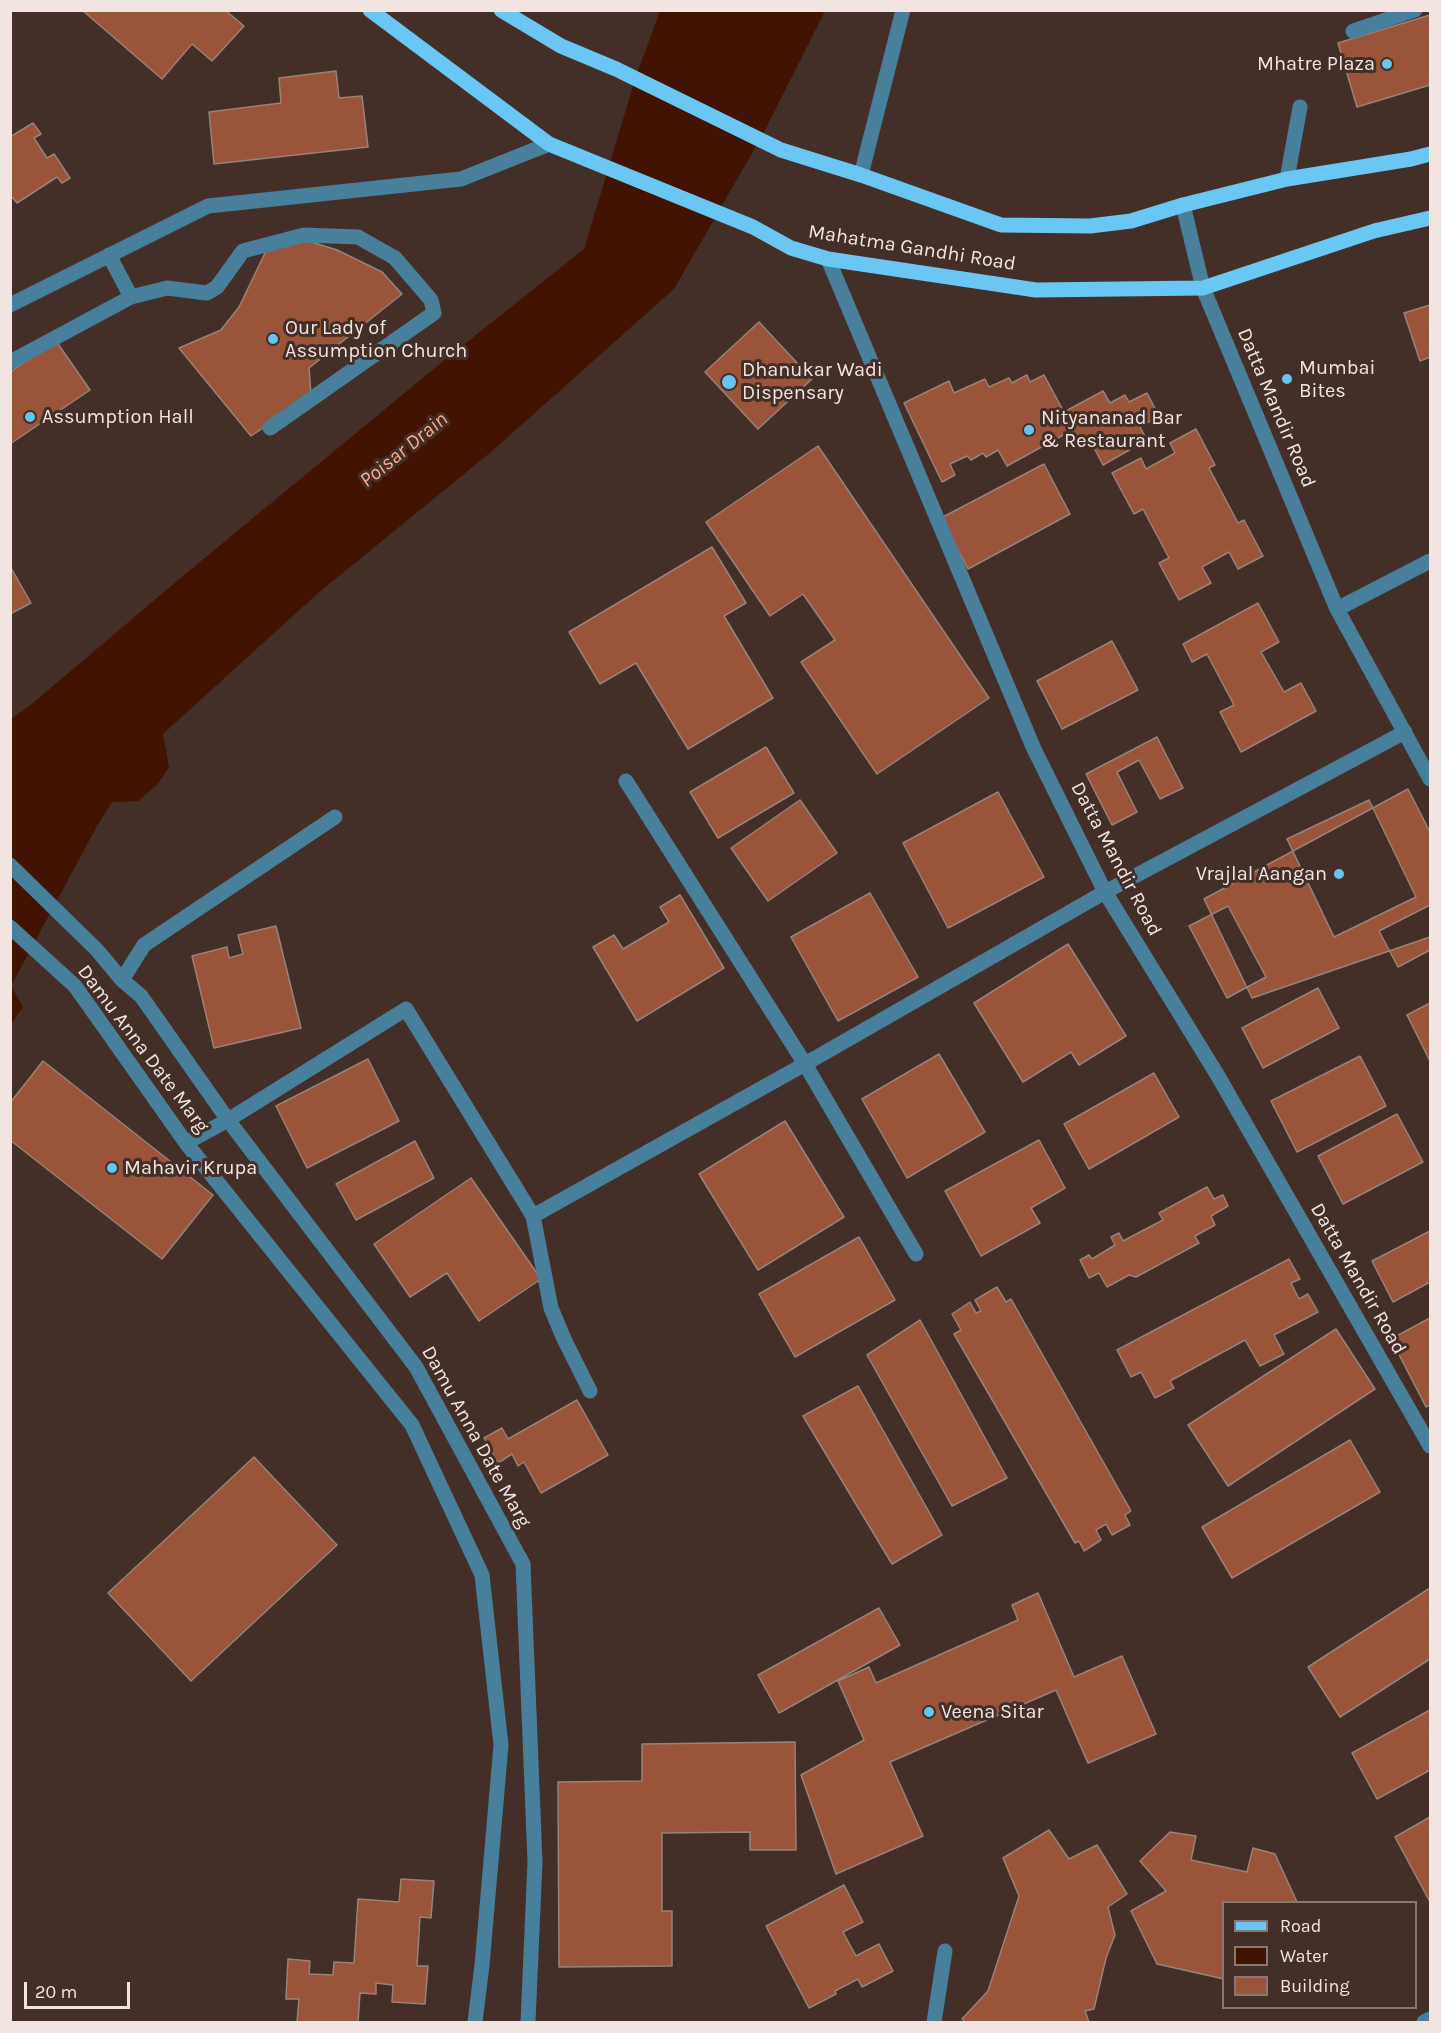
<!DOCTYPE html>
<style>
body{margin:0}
#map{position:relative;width:1441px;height:2033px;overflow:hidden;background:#432f28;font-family:Karla,sans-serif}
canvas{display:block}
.frame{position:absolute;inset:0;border:12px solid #f2e5e1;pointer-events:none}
.legend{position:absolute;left:1222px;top:1901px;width:195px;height:108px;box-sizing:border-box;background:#432f28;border:2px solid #897872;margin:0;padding:8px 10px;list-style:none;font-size:18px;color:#f2e5e1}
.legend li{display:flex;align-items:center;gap:12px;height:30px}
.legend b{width:30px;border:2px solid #897872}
.scale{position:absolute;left:24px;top:1982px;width:106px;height:27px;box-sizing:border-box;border:3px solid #f2e5e1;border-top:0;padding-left:8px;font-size:18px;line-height:21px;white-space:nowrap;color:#f2e5e1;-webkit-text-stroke:4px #432f28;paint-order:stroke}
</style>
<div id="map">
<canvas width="1441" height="2033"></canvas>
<div class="frame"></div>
<ul class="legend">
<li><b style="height:8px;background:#6ac6f3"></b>Road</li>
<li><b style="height:16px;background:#431301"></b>Water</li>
<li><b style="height:16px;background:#99543a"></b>Building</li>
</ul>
<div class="scale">20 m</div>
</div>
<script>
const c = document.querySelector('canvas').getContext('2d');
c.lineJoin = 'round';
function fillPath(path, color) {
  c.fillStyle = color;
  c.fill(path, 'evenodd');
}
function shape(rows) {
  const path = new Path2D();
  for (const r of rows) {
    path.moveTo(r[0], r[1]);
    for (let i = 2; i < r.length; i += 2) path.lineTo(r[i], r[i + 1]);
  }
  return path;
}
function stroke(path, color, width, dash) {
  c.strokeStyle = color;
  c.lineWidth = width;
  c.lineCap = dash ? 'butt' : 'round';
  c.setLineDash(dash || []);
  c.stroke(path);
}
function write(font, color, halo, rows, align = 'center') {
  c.font = font + ' Karla,sans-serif';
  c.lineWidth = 6;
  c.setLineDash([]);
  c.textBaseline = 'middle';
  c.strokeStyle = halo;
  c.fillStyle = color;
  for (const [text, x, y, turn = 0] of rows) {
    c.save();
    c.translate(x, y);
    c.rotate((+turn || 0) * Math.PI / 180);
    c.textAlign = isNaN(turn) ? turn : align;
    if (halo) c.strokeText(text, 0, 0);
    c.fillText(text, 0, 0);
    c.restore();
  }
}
fillPath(shape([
 [660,11,825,11,762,136,674,289,491,452,317,594,163,734,169,767,157,785,138,801,112,802,97,826,11,986,23,1007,11,1024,11,719,33,703,184,575,447,358,584,249,637,73]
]), '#431301');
const building = shape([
 [82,10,225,10,244,26,212,61,192,44,162,79,82,10],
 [1430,15,1430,85,1357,107,1338,43,1430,15],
 [336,71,339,98,362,96,368,147,214,164,209,112,281,103,279,78,336,71],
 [33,123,41,134,34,138,47,158,54,154,70,178,62,183,57,177,17,203,13,198,10,199,10,137,33,123],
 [302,239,337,250,382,272,402,294,309,368,311,396,251,436,179,348,221,330,239,307,266,251,302,239],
 [1430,305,1430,357,1420,361,1404,313,1430,305],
 [759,322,812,379,758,429,705,372,759,322],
 [56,341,90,390,10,444,10,372,56,341],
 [1027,375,1030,382,1044,375,1064,412,1103,391,1110,403,1125,395,1129,402,1147,393,1159,416,1140,427,1147,440,1103,465,1091,442,1082,447,1078,439,1070,444,1065,434,1007,466,998,450,986,457,983,453,971,460,967,456,950,464,955,475,942,482,904,403,949,381,954,393,985,379,989,387,1009,378,1012,383,1027,375],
 [1196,429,1215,465,1209,468,1238,523,1244,520,1263,556,1238,569,1229,552,1202,567,1211,583,1179,600,1159,563,1169,558,1143,509,1134,514,1112,473,1141,458,1146,469,1175,453,1170,443,1196,429],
 [818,446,989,698,877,774,801,662,835,640,803,594,770,616,706,522,818,446],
 [1044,464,1070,514,968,569,941,518,1044,464],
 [712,547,746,603,724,616,773,698,688,749,636,663,600,684,569,632,712,547],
 [10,566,31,603,10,614,10,566],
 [1258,603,1279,642,1261,652,1284,692,1301,683,1316,711,1241,752,1220,712,1234,705,1207,654,1192,662,1183,644,1258,603],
 [1112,641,1138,690,1062,729,1037,681,1112,641],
 [1157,737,1183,788,1160,799,1139,760,1117,772,1137,812,1112,825,1086,774,1157,737],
 [766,747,794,793,718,838,690,792,766,747],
 [1408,789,1430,832,1430,937,1252,998,1204,899,1408,789],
 [998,792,1044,877,948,928,903,843,998,792],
 [800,800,837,853,768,901,731,848,800,800],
 [1369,800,1416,897,1334,937,1287,839,1369,800],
 [870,893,918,977,838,1021,791,937,870,893],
 [680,895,724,968,637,1021,593,947,614,935,623,949,669,922,660,907,680,895],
 [1430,905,1430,950,1398,967,1379,931,1430,905],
 [1228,906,1266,977,1227,998,1189,926,1228,906],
 [276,926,301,1028,214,1048,192,956,227,947,229,958,243,954,238,935,276,926],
 [1068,944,1126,1036,1079,1065,1071,1052,1023,1082,974,1003,1068,944],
 [1318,988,1339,1028,1263,1068,1242,1028,1318,988],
 [1430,1003,1430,1061,1407,1015,1430,1003],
 [939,1054,985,1132,907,1178,862,1099,939,1054],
 [1360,1056,1386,1106,1297,1152,1271,1101,1360,1056],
 [368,1059,399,1121,307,1168,276,1106,368,1059],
 [43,1061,213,1195,162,1259,10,1140,10,1103,43,1061],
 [1154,1073,1179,1117,1089,1169,1064,1124,1154,1073],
 [1397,1114,1423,1162,1343,1204,1318,1156,1397,1114],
 [785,1121,844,1217,758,1270,699,1174,785,1121],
 [1039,1140,1065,1188,1031,1208,1040,1223,981,1256,945,1191,1039,1140],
 [415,1141,434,1178,356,1220,336,1184,415,1141],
 [471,1178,541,1279,479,1321,447,1273,410,1297,374,1244,471,1178],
 [1207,1187,1214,1199,1223,1195,1228,1206,1211,1216,1215,1225,1195,1236,1199,1243,1136,1277,1129,1275,1107,1287,1099,1273,1089,1278,1080,1260,1089,1255,1092,1259,1115,1245,1111,1237,1119,1233,1123,1241,1163,1220,1159,1213,1207,1187],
 [1430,1231,1430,1282,1393,1302,1372,1261,1430,1231],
 [859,1237,895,1300,795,1357,759,1294,859,1237],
 [1289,1259,1300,1279,1291,1283,1299,1299,1308,1294,1318,1312,1274,1335,1284,1354,1260,1366,1245,1340,1170,1381,1174,1388,1155,1398,1141,1372,1131,1377,1117,1350,1289,1259],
 [997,1287,1006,1302,1011,1299,1131,1511,1125,1515,1130,1525,1112,1535,1106,1524,1096,1530,1101,1540,1084,1551,1079,1541,1075,1543,954,1334,961,1330,952,1314,970,1302,976,1313,981,1311,975,1300,997,1287],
 [1430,1318,1430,1405,1426,1407,1391,1339,1430,1318],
 [920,1320,1007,1478,952,1506,867,1355,920,1320],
 [1336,1329,1375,1389,1228,1486,1188,1425,1336,1329],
 [858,1386,942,1535,892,1564,803,1416,858,1386],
 [577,1400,608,1455,541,1493,524,1462,518,1466,512,1454,498,1463,484,1438,502,1428,508,1439,577,1400],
 [1350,1440,1380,1492,1232,1578,1202,1527,1350,1440],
 [254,1457,337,1545,191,1681,108,1593,254,1457],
 [1430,1588,1430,1659,1340,1717,1308,1667,1430,1588],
 [1038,1593,1074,1677,1122,1656,1156,1734,1088,1763,1056,1690,890,1762,923,1836,836,1874,801,1775,864,1740,838,1681,869,1667,876,1683,1018,1620,1012,1605,1038,1593],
 [879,1608,900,1645,779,1713,758,1675,879,1608],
 [1430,1710,1430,1770,1377,1799,1352,1753,1430,1710],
 [795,1742,796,1850,750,1850,750,1832,662,1833,662,1911,672,1911,672,1966,559,1967,558,1782,642,1781,642,1744,795,1742],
 [1430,1817,1430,1902,1395,1837,1430,1817],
 [1049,1830,1069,1859,1097,1845,1127,1894,1108,1907,1115,1935,1106,1958,1094,2009,1085,2011,1089,2022,966,2022,962,2019,988,1991,1019,1896,1003,1858,1049,1830],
 [1170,1832,1196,1836,1191,1860,1247,1872,1253,1848,1275,1854,1297,1902,1224,1902,1224,1979,1157,1964,1131,1911,1166,1891,1140,1861,1170,1832],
 [401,1879,434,1881,431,1918,420,1917,417,1966,428,1966,425,2004,392,2002,393,1985,376,1983,376,1994,360,1993,358,2022,297,2022,299,1999,286,1999,288,1959,310,1961,309,1974,333,1975,334,1962,354,1963,358,1899,399,1902,401,1879],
 [844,1885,863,1922,843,1932,856,1956,879,1944,893,1971,862,1987,858,1979,835,1991,836,1994,809,2008,766,1926,844,1885]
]);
fillPath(building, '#99543a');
stroke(building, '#998279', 1.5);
stroke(shape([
 [1353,31,1415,10],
 [861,175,903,10],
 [1287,179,1300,107],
 [1183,205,1203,288,1337,609,1430,779],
 [109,255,131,297,167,288,207,293,217,287,243,251,304,235,358,237,395,258,431,300,434,313,270,428],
 [828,259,1034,749,1105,892,1218,1076,1430,1446],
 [10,305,208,206,461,179,549,144],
 [10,362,131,297],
 [1337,609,1430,561],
 [626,781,805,1064,916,1254],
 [10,865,97,950,122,980,141,996,228,1120,416,1367,523,1564,535,1862,528,2022],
 [10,927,75,986,186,1143,412,1425,482,1575,501,1745,482,1965,475,2022],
 [122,980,144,945,335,817],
 [186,1143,228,1120,406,1009,533,1216,551,1308,564,1339,590,1391],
 [533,1216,805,1064,1105,892,1405,732],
 [934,2022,945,1951],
 [1424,2022,1430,2019]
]), '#487f9a', 15);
stroke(shape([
 [370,10,549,144,753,227,791,248,828,259,1036,290,1203,288,1374,231,1430,218],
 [501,10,561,46,616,69,781,150,861,175,1001,225,1090,226,1131,221,1183,205,1287,179,1411,159,1430,154]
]), '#6ac6f3', 15);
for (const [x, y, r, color] of [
 [1387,64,6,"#68c4f0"],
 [273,339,6,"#68c4f0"],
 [1287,379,6,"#68c4f0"],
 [729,382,8,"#68c4f0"],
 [30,417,6,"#68c4f0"],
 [1029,430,6,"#68c4f0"],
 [1339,874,6,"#68c4f0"],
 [112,1168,6,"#68c4f0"],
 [929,1712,6,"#68c4f0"]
]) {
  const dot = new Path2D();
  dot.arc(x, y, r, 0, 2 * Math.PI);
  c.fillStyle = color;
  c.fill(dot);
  stroke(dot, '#432f28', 2);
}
write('20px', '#f2e5e1', '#432f28', [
 ["Mhatre Plaza",1375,64,"right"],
 ["Our Lady of",285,328],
 ["Assumption Church",285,351],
 ["Mumbai",1299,368],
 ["Bites",1299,391],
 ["Dhanukar Wadi",742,370],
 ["Dispensary",742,393],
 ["Assumption Hall",42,417],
 ["Nityananad Bar",1041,418],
 ["& Restaurant",1041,441],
 ["Vrajlal Aangan",1327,874,"right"],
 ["Mahavir Krupa",124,1168],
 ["Veena Sitar",941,1712]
], 'left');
write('20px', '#f2e5e1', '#432f28', [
 ["Mahatma Gandhi Road",912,248,9],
 ["Datta Mandir Road",1276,408,67],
 ["Datta Mandir Road",1116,859,62],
 ["Damu Anna Date Marg",143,1049,53],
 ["Datta Mandir Road",1358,1279,60],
 ["Damu Anna Date Marg",476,1437,61]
]);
write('italic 21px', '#fcab8d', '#432f28', [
 ["Poisar Drain",404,450,-39]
]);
</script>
